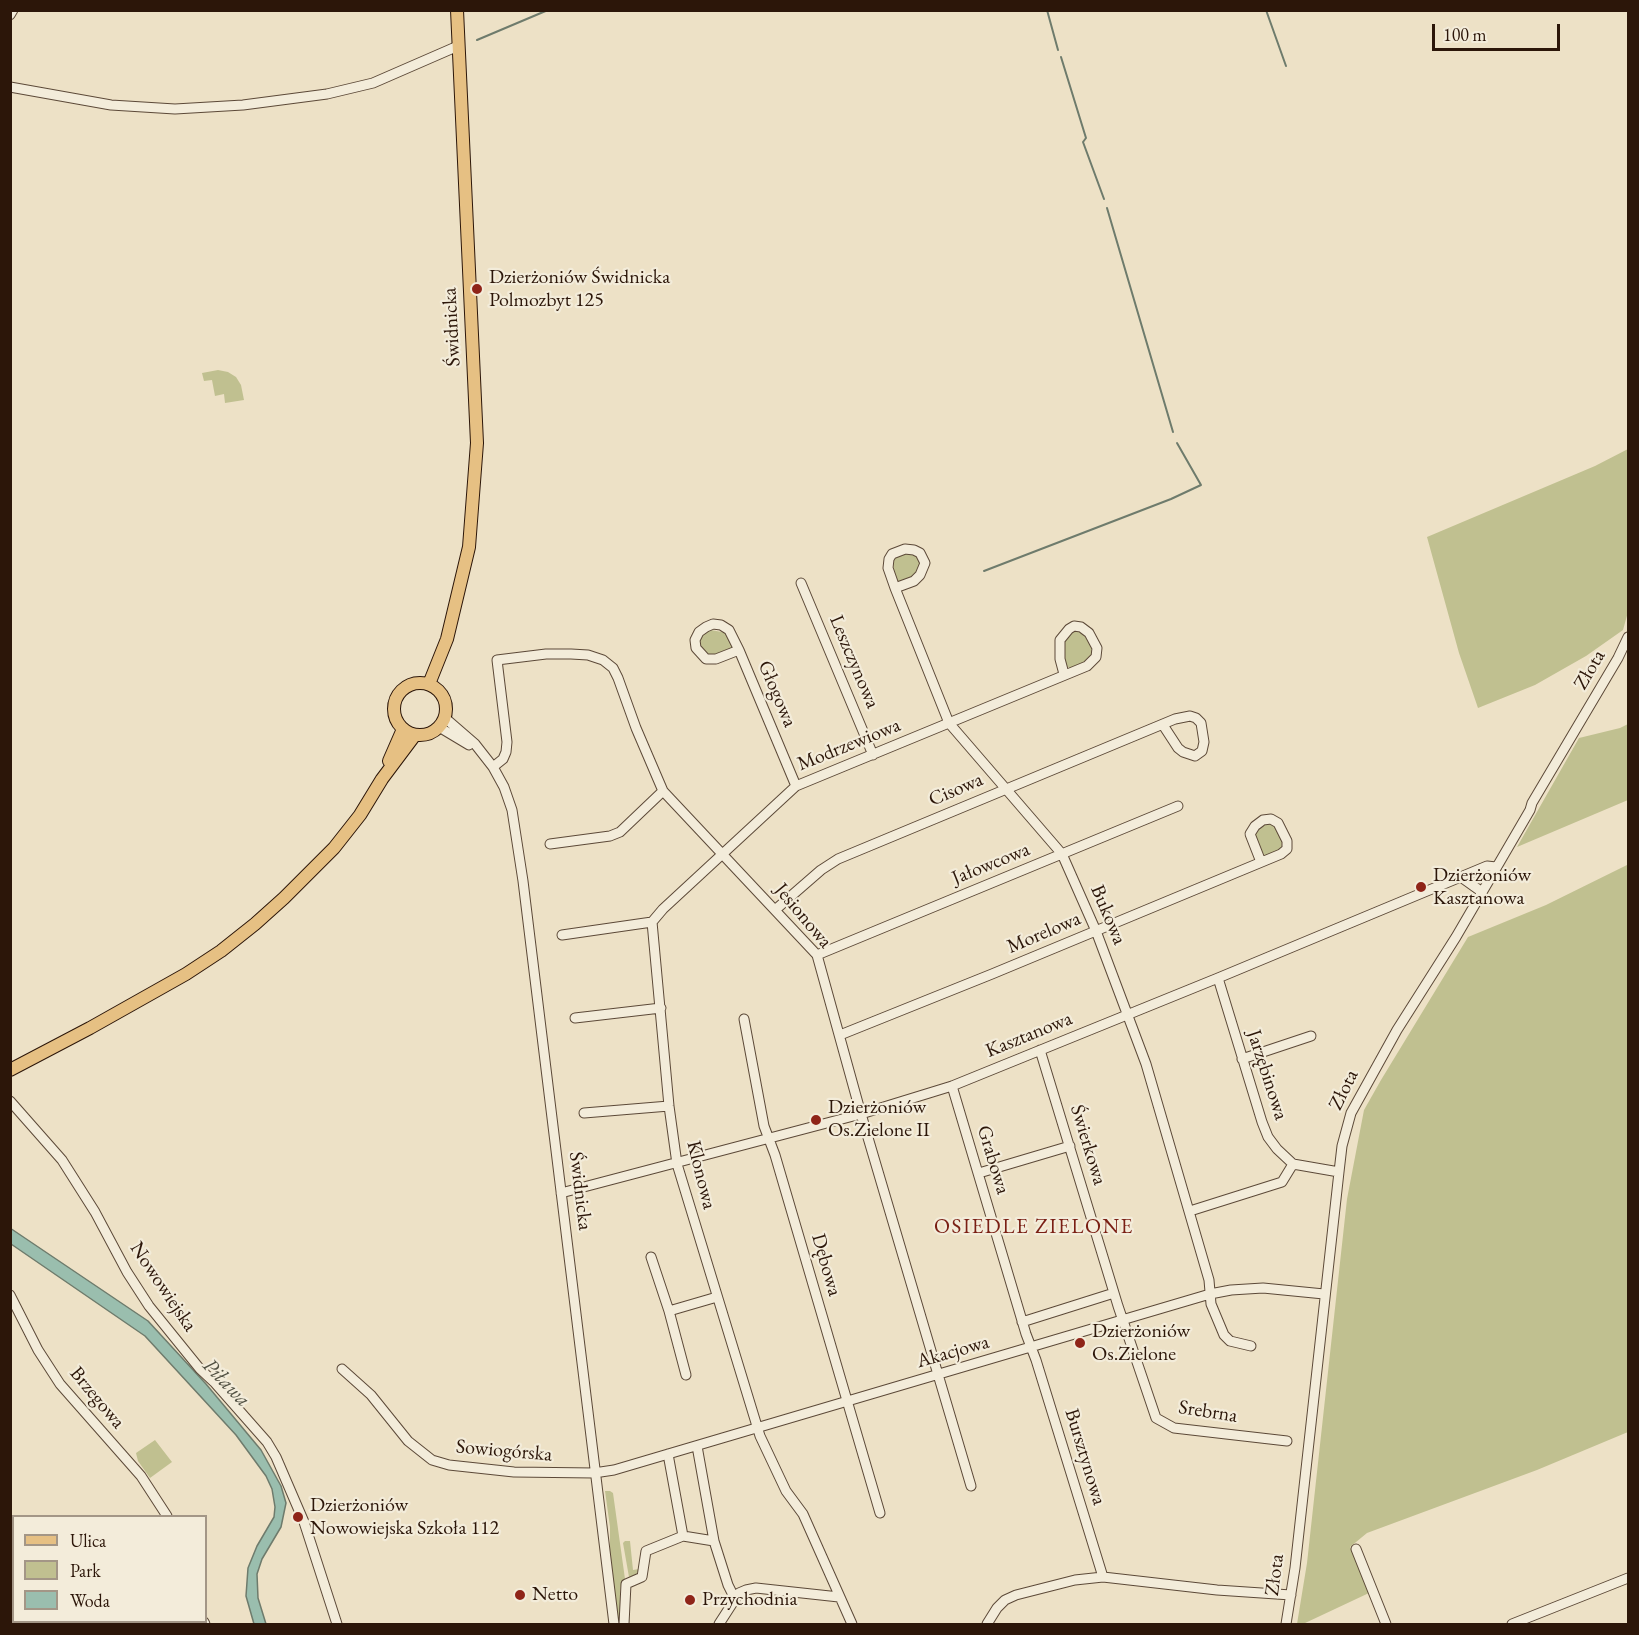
<!DOCTYPE html>
<meta charset="utf-8">
<style>
body{margin:0}
#map{position:relative;width:1639px;height:1635px;overflow:hidden;background:#ede1c6;font-family:"EB Garamond",serif}
canvas{display:block}
.frame{position:absolute;inset:0;border:12px solid #2c1609;pointer-events:none}
.legend{position:absolute;left:12px;top:1515px;width:195px;height:108px;box-sizing:border-box;background:#f3ecda;border:2px solid #a39686;margin:0;padding:8px 10px;list-style:none;font-size:18px;color:#2c1609}
.legend li{display:flex;align-items:center;gap:12px;height:30px}
.legend b{width:30px;border:2px solid #a39686}
.scale{position:absolute;left:1432px;top:24px;width:128px;height:27px;box-sizing:border-box;border:3px solid #2c1609;border-top:0;padding-left:8px;font-size:18px;line-height:21px;white-space:nowrap;color:#2c1609;-webkit-text-stroke:4px #f3ecda;paint-order:stroke}
</style>
<div id="map">
<canvas width="1639" height="1635"></canvas>
<div class="frame"></div>
<ul class="legend">
<li><b style="height:8px;background:#e6c083"></b>Ulica</li>
<li><b style="height:16px;background:#c0c090"></b>Park</li>
<li><b style="height:16px;background:#9abeae"></b>Woda</li>
</ul>
<div class="scale">100 m</div>
</div>
<script>
const c = document.querySelector('canvas').getContext('2d');
c.lineJoin = 'round';
function fillPath(path, color) {
  c.fillStyle = color;
  c.fill(path, 'evenodd');
}
function shape(rows) {
  const path = new Path2D();
  for (const r of rows) {
    if (r.length === 3) {
      path.moveTo(r[0] + r[2], r[1]);
      path.arc(r[0], r[1], r[2], 0, 2 * Math.PI);
      continue;
    }
    path.moveTo(r[0], r[1]);
    for (let i = 2; i < r.length; i += 2) path.lineTo(r[i], r[i + 1]);
  }
  return path;
}
function stroke(path, color, width, dash) {
  c.strokeStyle = color;
  c.lineWidth = width;
  c.lineCap = dash ? 'butt' : 'round';
  c.setLineDash(dash || []);
  c.stroke(path);
}
function write(font, color, halo, rows, align = 'center') {
  c.font = font + ' "EB Garamond",serif';
  c.lineWidth = 4.5;
  c.setLineDash([]);
  c.textBaseline = 'middle';
  c.strokeStyle = halo;
  c.fillStyle = color;
  for (const [text, x, y, turn = 0] of rows) {
    c.save();
    c.translate(x, y);
    c.rotate((+turn || 0) * Math.PI / 180);
    c.textAlign = isNaN(turn) ? turn : align;
    if (halo) c.strokeText(text, 0, 0);
    c.fillText(text, 0, 0);
    c.restore();
  }
}
fillPath(shape([
 [218,370,228,372,236,377,241,385,244,400,225,403,224,394,215,396,212,380,204,381,202,373],
 [1628,449,1628,612,1623,630,1586,656,1535,685,1478,708,1459,653,1427,537,1595,466],
 [907,552,917,555,920,562,919,568,915,574,905,581,897,581,894,577,893,561,896,557],
 [711,630,727,633,733,646,730,650,711,657,701,650,700,639,704,634],
 [1072,632,1080,632,1089,640,1093,656,1088,661,1070,668,1066,666,1063,660,1064,640],
 [1628,724,1628,800,1517,847,1579,738,1620,728],
 [1269,823,1275,826,1282,837,1283,845,1280,851,1265,856,1254,839,1255,830,1259,826],
 [1627,865,1628,1432,1537,1470,1367,1533,1350,1547,1369,1593,1303,1624,1297,1624,1307,1563,1347,1199,1364,1110,1381,1080,1468,937,1546,905],
 [155,1440,172,1462,150,1478,138,1461,136,1453],
 [605,1491,610,1491,613,1493,625,1579,621,1585,620,1592,622,1607,621,1624,618,1624,610,1565,610,1527],
 [625,1541,630,1541,633,1570,639,1569,636,1575,629,1577,623,1543]
]), '#c0c090');
const water = shape([
 [10,1228,148,1321,206,1384,261,1450,281,1486,286,1503,281,1527,262,1559,257,1574,258,1598,266,1624,254,1624,246,1596,248,1568,257,1546,274,1517,275,1507,272,1489,266,1476,236,1435,145,1336,11,1244,10,1228]
]);
fillPath(water, '#9abeae');
stroke(water, '#6e7b6c', 1.5);
stroke(shape([
 [1047,10,1058,50],
 [1266,10,1286,66],
 [477,40,548,10],
 [1061,57,1086,138,1083,142,1104,199],
 [1107,208,1173,432],
 [984,571,1171,499,1201,485,1177,443]
]), '#6e7b6c', 2);
const minor = shape([
 [10,15,13,10],
 [10,87,111,105,175,109,243,105,327,94,373,83,458,46],
 [801,583,873,755],
 [895,588,888,568,889,559,892,554,905,549,914,550,920,553,925,563,920,575,914,581,895,588,949,723,1062,854,1096,931,1146,1064,1209,1280,1211,1304,1224,1335,1230,1341,1251,1346],
 [739,650,716,659,706,659,696,648,695,640,699,632,706,627,713,624,721,625,729,630,739,650,796,786],
 [445,718,475,744,493,767,504,787,512,810,523,881,614,1624],
 [439,727,469,745],
 [493,767,503,759,506,752,507,742,497,660,546,654,571,654,588,655,603,660,613,668,618,678,636,728,663,791,817,955,861,1114,971,1486],
 [550,844,610,836,620,832,663,791],
 [1461,877,1482,892],
 [775,910,821,870,838,859,1175,719,1190,716,1196,718,1201,723,1204,742,1202,751,1195,756,1183,752,1178,748,1163,725],
 [652,922,669,1106,677,1164,760,1436,786,1491,803,1514,852,1624],
 [652,922,663,909,796,786,1087,666,1096,657,1097,648,1089,633,1081,627,1074,626,1069,629,1060,640,1060,659,1064,674],
 [562,935,652,922],
 [817,955,1178,806],
 [1218,978,1262,1122,1268,1137,1277,1149,1293,1164,1339,1172],
 [575,1018,661,1008],
 [744,1019,764,1126,775,1155,880,1513],
 [840,1035,992,974,1281,854,1287,849,1287,841,1278,823,1271,819,1263,820,1255,826,1250,834,1261,862],
 [1040,1050,1118,1306,1156,1418,1174,1428,1287,1441],
 [1242,1059,1311,1036],
 [952,1086,1026,1334,1036,1360,1103,1577],
 [10,1101,62,1160,95,1212,127,1272,149,1306,200,1369,215,1383,267,1442,276,1457,304,1522,337,1624],
 [584,1113,669,1106],
 [979,1173,1070,1146],
 [561,1193,861,1114,952,1086,1218,978,1487,866,1496,867],
 [1190,1211,1282,1182,1293,1164],
 [651,1257,669,1311,686,1375],
 [10,1295,38,1350,60,1384,141,1476,167,1516],
 [669,1311,717,1297],
 [1022,1322,1114,1293],
 [342,1369,371,1395,408,1441,432,1460,449,1465,514,1472,594,1473,614,1470,1210,1294,1231,1290,1263,1288,1324,1294],
 [697,1446,714,1541,728,1585,735,1599],
 [683,1536,714,1541],
 [1356,1549,1386,1624],
 [204,1622,205,1624],
 [624,1624,626,1584,642,1577,646,1551,683,1536,668,1454],
 [719,1624,739,1593,746,1590,756,1588,839,1597],
 [987,1624,997,1608,1005,1600,1016,1595,1075,1580,1103,1577,1217,1590,1291,1595],
 [1286,1624,1295,1568,1339,1172,1342,1146,1351,1113,1397,1030,1456,937,1530,810,1532,803,1618,658,1628,637],
 [1512,1624,1628,1578]
]);
const major = shape([
 [420,709,26],
 [429,684,447,639,469,547,477,443,457,10],
 [389,761,403,729],
 [10,1070,90,1028,186,974,221,951,255,924,284,898,334,848,360,815,382,779,415,735]
]);
stroke(minor, '#5c4938', 11);
stroke(major, '#2c1609', 14);
stroke(minor, '#f3ecda', 9);
stroke(major, '#e6c083', 12);
for (const [x, y, r, color] of [
 [477,289,6,"#8f2418"],
 [1421,887,6,"#8f2418"],
 [816,1120,6,"#8f2418"],
 [1080,1343,6,"#8f2418"],
 [298,1517,6,"#8f2418"],
 [520,1595,6,"#8f2418"],
 [690,1600,6,"#8f2418"]
]) {
  const dot = new Path2D();
  dot.arc(x, y, r, 0, 2 * Math.PI);
  c.fillStyle = color;
  c.fill(dot);
  stroke(dot, '#f3ecda', 2);
}
write('20px', '#2c1609', '#f3ecda', [
 ["Dzierżoniów Świdnicka",489,278],
 ["Polmozbyt 125",489,301],
 ["Dzierżoniów",1433,876],
 ["Kasztanowa",1433,899],
 ["Dzierżoniów",828,1108],
 ["Os.Zielone II",828,1131],
 ["Dzierżoniów",1092,1332],
 ["Os.Zielone",1092,1355],
 ["Dzierżoniów",310,1506],
 ["Nowowiejska Szkoła 112",310,1529],
 ["Netto",532,1595],
 ["Przychodnia",702,1600]
], 'left');
write('20px', '#2c1609', '#f3ecda', [
 ["Świdnicka",452,327,-93],
 ["Leszczynowa",854,662,67],
 ["Złota",1590,670,-60],
 ["Głogowa",777,694,67],
 ["Modrzewiowa",849,745,-22],
 ["Cisowa",956,790,-23],
 ["Jałowcowa",991,864,-22],
 ["Bukowa",1108,915,67],
 ["Jesionowa",803,916,50],
 ["Morelowa",1044,933,-23],
 ["Kasztanowa",1029,1035,-22],
 ["Jarzębinowa",1267,1075,72],
 ["Złota",1344,1090,-64],
 ["Świerkowa",1088,1145,73],
 ["Grabowa",993,1160,73],
 ["Klonowa",701,1175,76],
 ["Świdnicka",580,1191,83],
 ["Dębowa",826,1265,74],
 ["Nowowiejska",163,1287,56],
 ["Akacjowa",953,1352,-16],
 ["Brzegowa",97,1398,50],
 ["Srebrna",1208,1412,9],
 ["Sowiogórska",504,1451,5],
 ["Bursztynowa",1085,1457,73],
 ["Złota",1275,1575,-83]
]);
c.letterSpacing = '1.5px';
write('21px', '#7a1f14', '#f3ecda', [
 ["OSIEDLE ZIELONE",1034,1227]
]);
c.letterSpacing = '0px';
write('italic 21px', '#525143', '#f3ecda', [
 ["Piława",226,1383,46]
]);
</script>
